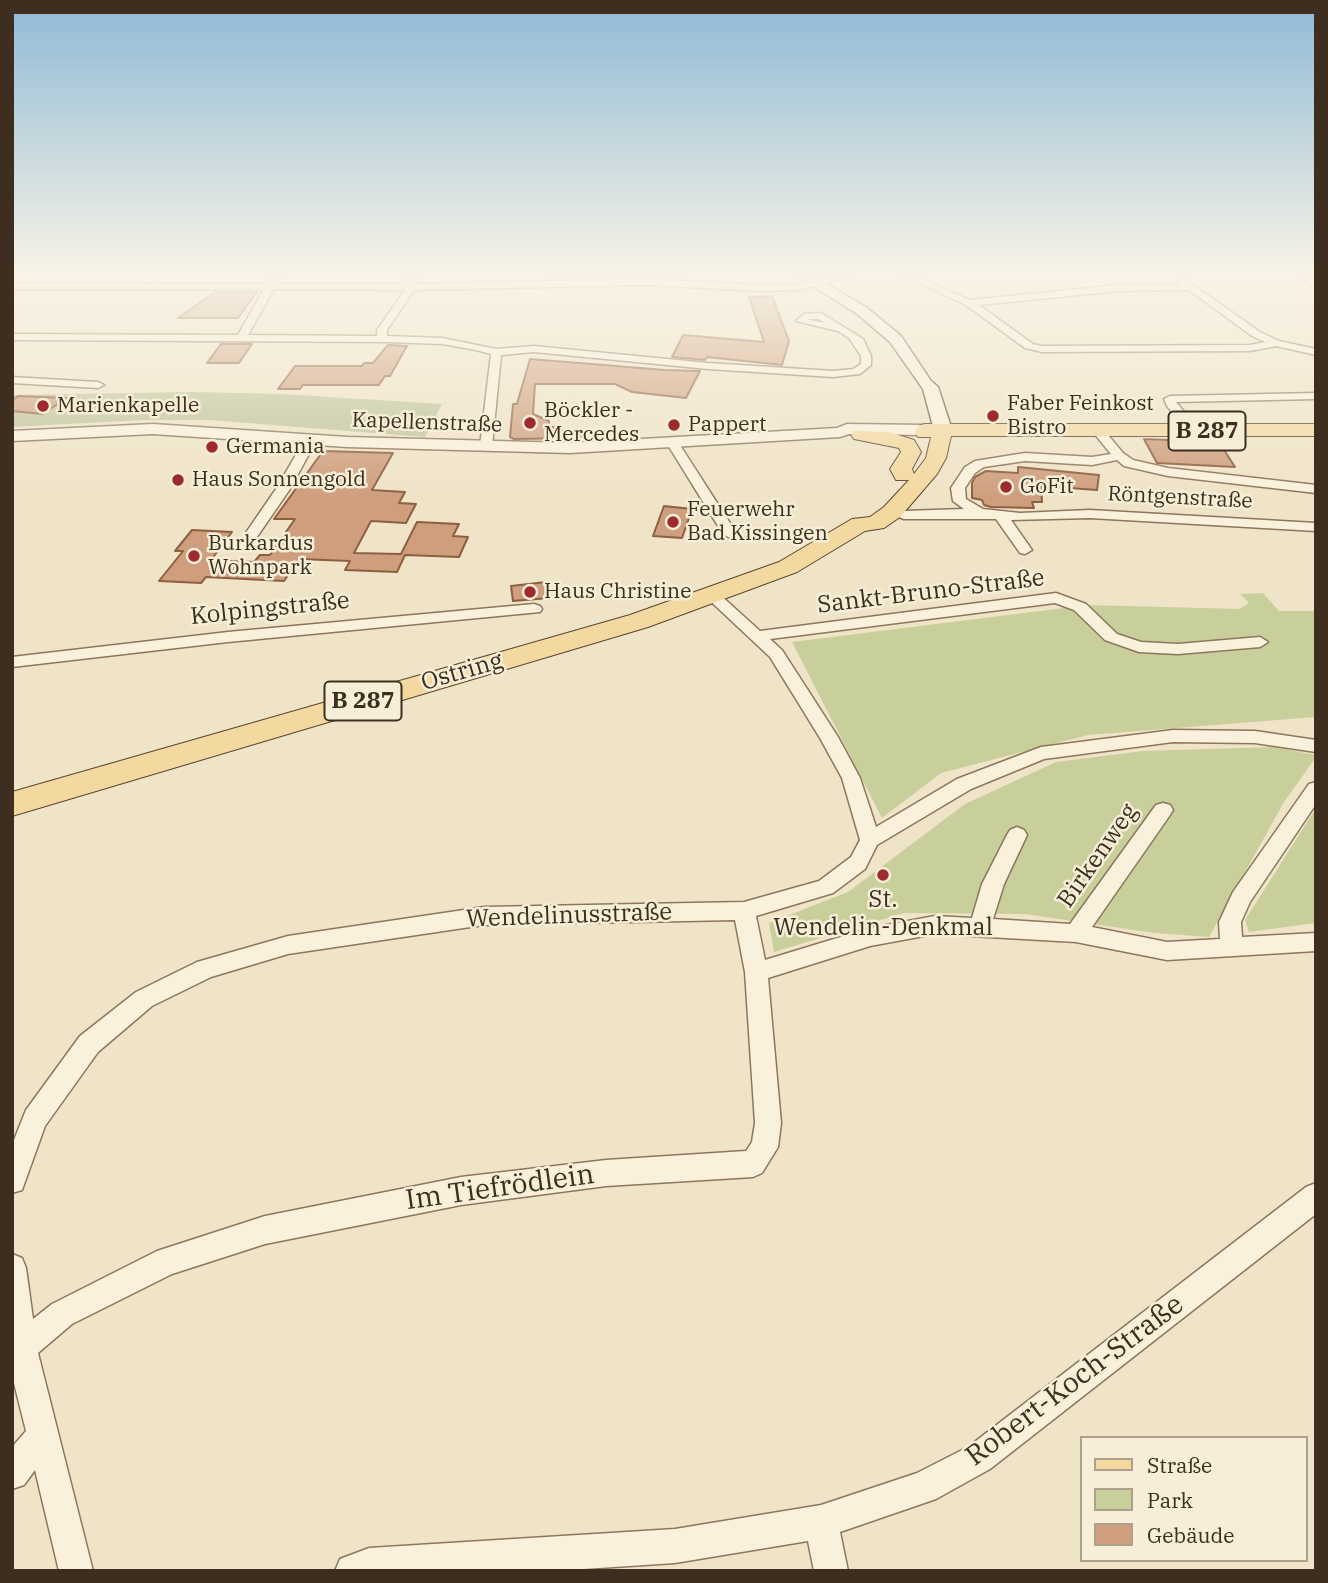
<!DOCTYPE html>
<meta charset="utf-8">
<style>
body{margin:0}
#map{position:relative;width:1328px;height:1583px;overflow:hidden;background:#f0e4c8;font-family:"IBM Plex Serif",serif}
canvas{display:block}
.frame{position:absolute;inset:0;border:14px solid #3d2e20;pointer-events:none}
.legend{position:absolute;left:1080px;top:1436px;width:228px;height:126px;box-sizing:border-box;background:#f7eed8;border:2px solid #ada18e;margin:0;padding:9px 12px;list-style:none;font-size:21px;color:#3d2e20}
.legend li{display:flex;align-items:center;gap:14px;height:35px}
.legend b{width:35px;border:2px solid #ada18e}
</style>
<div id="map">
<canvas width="1328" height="1583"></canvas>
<div class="frame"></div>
<ul class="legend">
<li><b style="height:9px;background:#f3d9a0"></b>Straße</li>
<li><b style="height:19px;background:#c9cf9b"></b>Park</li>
<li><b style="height:19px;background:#cf9f7d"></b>Gebäude</li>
</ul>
</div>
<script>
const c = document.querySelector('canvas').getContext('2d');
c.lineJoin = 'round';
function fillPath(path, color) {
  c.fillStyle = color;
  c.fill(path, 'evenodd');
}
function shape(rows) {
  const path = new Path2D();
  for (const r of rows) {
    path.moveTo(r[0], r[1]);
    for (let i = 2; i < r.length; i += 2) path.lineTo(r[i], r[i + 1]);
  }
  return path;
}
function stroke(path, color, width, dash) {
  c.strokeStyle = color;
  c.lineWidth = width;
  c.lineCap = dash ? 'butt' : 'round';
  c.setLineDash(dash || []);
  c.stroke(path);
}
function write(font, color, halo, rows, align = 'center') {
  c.font = font + ' "IBM Plex Serif",serif';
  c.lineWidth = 5;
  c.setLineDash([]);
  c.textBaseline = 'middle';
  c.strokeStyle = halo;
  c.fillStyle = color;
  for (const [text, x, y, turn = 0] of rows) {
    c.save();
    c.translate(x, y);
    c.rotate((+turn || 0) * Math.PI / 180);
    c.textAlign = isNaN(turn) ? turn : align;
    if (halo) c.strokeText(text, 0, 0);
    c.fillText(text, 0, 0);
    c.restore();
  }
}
fillPath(shape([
 [1263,593,1279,611,1316,611,1316,717,1088,735,941,773,882,818,792,642,1088,605,1239,609,1249,603,1240,594],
 [1272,747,1316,755,1316,757,1284,802,1209,937,1154,933,1025,914,904,913,774,952,769,923,848,892,965,804,1056,762,1143,751],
 [1316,808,1316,923,1249,932,1245,920]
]), '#c9cf9b');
fillPath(shape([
 [192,392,283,394,442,404,425,437,209,420,144,420,12,427,12,395]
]), '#bfc49a');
const building = shape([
 [215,292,257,292,238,318,178,318,215,292],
 [772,296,789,341,782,365,707,357,705,360,672,357,683,335,764,342,749,297,772,296],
 [221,344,252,344,239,363,207,363,221,344],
 [388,345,407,346,390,376,385,376,379,385,303,385,300,389,278,389,295,366,362,366,364,363,373,363,388,345],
 [530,359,665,370,700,371,686,398,632,392,615,384,535,384,533,414,549,421,549,426,582,436,581,438,514,439,510,437,513,404,517,404,530,359],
 [18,396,66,398,43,414,12,411,12,401,18,396],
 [1144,439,1219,442,1235,467,1157,463,1144,439],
 [323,451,393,453,372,490,405,492,399,503,416,504,406,523,371,521,354,553,401,554,417,522,459,524,453,536,468,537,459,557,405,555,397,572,345,570,350,561,299,559,284,581,206,577,201,583,159,581,183,551,175,551,192,530,232,532,211,560,254,562,260,555,270,555,295,519,274,519,323,451],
 [1018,467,1099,475,1097,490,1041,486,1042,502,1032,502,1034,508,991,507,984,505,982,500,972,498,972,483,975,477,986,471,1018,473,1018,467],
 [664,506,692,509,682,538,653,536,664,506],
 [546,582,549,598,513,601,511,586,546,582]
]);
fillPath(building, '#cf9f7d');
stroke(building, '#8d5f41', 2);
const minor = shape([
 [273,275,281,277,277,284,406,284,406,278,412,275,416,278,416,284,645,279,762,285,798,284,837,275,855,275,798,290,762,291,645,285,414,290,387,330,387,336,442,338,496,349,534,346,708,363,833,371,853,369,861,364,861,356,849,338,838,331,796,321,804,314,821,313,863,339,871,356,871,365,860,374,833,377,708,369,534,352,501,355,492,446,486,450,480,446,491,354,476,350,442,344,388,342,12,340,12,334,238,335,264,289,12,289,12,283,267,284,273,275],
 [274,289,405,290,377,330,377,336,248,335,274,289],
 [809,319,819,319,825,323,809,320,809,319],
 [901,275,914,275,970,300,1118,285,1182,284,1177,280,1182,277,1260,332,1279,341,1316,349,1316,355,1276,346,1250,351,1042,352,1025,348,966,305,901,275],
 [1189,290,1252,336,1265,342,1250,345,1042,346,1033,344,979,305,1118,291,1189,290],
 [1300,275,1310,275,1316,281,1316,289,1300,275],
 [12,377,98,382,104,385,98,388,12,383,12,377],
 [1316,393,1316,399,1176,402,1200,431,1194,435,1190,434,1167,406,1164,399,1170,396,1316,393],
 [1099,428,1103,429,1123,453,1133,460,1168,468,1316,485,1316,493,1168,476,1124,466,1117,460,1092,465,1025,461,984,467,975,473,965,488,966,499,983,509,1020,513,1090,510,1316,523,1316,531,1090,518,1011,520,1032,550,1025,554,1020,553,996,519,904,519,885,512,892,508,904,511,964,509,953,501,951,488,965,467,975,461,1025,453,1092,457,1111,454,1093,432,1099,428],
 [310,437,316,441,290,489,257,537,247,537,245,534,276,489,304,441,310,437],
 [672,438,678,442,737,534,735,537,730,538,723,534,666,442,672,438],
 [712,590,717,592,760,631,1056,593,1086,604,1117,634,1141,642,1178,644,1260,637,1268,642,1260,647,1178,654,1139,652,1105,640,1074,610,1055,603,770,639,782,650,838,737,860,778,876,827,957,779,1041,747,1173,730,1255,731,1316,740,1316,752,1255,743,1173,742,1044,759,971,789,877,845,865,869,833,893,756,916,765,960,870,928,935,916,972,918,982,884,1007,835,1010,830,1017,827,1024,830,1027,835,1004,884,993,919,1070,924,1156,805,1163,803,1170,805,1173,810,1170,815,1092,927,1167,942,1220,939,1219,922,1233,892,1309,784,1316,782,1316,804,1250,902,1241,922,1242,937,1316,933,1316,951,1167,960,1076,942,935,934,870,946,768,978,781,1123,778,1147,762,1173,753,1177,606,1186,461,1205,265,1244,172,1274,72,1324,38,1353,93,1571,59,1571,35,1470,24,1485,12,1489,12,1447,26,1431,12,1375,12,1254,22,1258,26,1268,33,1319,52,1304,157,1251,265,1216,461,1177,606,1160,746,1151,752,1142,755,1123,745,972,735,920,484,925,288,954,211,977,152,1006,98,1052,45,1126,22,1190,12,1193,12,1145,26,1110,80,1036,136,992,197,962,288,936,484,907,744,902,819,881,851,857,860,840,842,778,820,738,770,657,707,598,704,595,707,592,712,590],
 [534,604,540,606,542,609,540,612,228,642,12,667,12,657,228,632,534,604],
 [1316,1183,1316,1214,990,1469,936,1499,840,1532,848,1571,814,1571,808,1541,675,1563,553,1571,335,1571,340,1559,369,1548,675,1529,821,1505,917,1473,968,1447,1306,1187,1316,1183]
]);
const tertiary = shape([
 [153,424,347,437,570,443,837,428,847,424,925,425,933,430,925,435,849,434,840,437,570,453,347,447,153,434,12,441,12,431,153,424]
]);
const secondary = shape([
 [795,275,811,275,866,307,901,336,931,381,938,387,952,430,949,434,943,435,934,430,923,389,890,342,856,313,795,275]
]);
const primary = shape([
 [925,424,1316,424,1316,436,951,436,946,458,937,474,900,517,884,528,865,531,797,572,648,627,12,816,12,792,630,615,779,562,852,519,870,517,884,507,909,480,896,480,890,469,901,452,899,448,854,439,851,435,854,431,889,432,914,440,921,452,912,469,914,474,926,458,931,437,918,437,915,433,918,426,925,424]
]);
stroke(minor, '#8d765c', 3);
stroke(tertiary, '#8d765c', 3);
stroke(secondary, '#6f573f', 3);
stroke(primary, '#5b4430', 2);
fillPath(minor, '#faf1dc');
fillPath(tertiary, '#faf1dc');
fillPath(secondary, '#faf1dc');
fillPath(primary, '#f3d9a0');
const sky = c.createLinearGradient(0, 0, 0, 497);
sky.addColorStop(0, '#8fbad6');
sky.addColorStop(0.55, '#f8f3e6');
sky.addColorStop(1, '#f8f3e600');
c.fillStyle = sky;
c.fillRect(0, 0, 1328, 497);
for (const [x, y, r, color] of [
 [43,406,7,"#9e2a2b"],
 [993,416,7,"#9e2a2b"],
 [530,423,7,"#9e2a2b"],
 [674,425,7,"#9e2a2b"],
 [212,447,7,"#9e2a2b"],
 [178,480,7,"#9e2a2b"],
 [1006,487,7,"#9e2a2b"],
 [673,522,7,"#9e2a2b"],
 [194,556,7,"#9e2a2b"],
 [530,592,7,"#9e2a2b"],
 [883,875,7,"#9e2a2b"]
]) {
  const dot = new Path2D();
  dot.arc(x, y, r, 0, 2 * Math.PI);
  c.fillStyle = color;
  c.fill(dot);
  stroke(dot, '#f7eed8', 2.5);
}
write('21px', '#3d2e20', '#f7eed8', [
 ["Faber Feinkost",1007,404],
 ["Bistro",1007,428],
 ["Marienkapelle",57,406],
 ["Böckler -",544,411],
 ["Mercedes",544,435],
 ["Pappert",688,425],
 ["Germania",226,447],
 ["Haus Sonnengold",192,480],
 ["GoFit",1020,487],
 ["Feuerwehr",687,510],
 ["Bad Kissingen",687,534],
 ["Burkardus",208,544],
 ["Wohnpark",208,568],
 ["Haus Christine",544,592]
], 'left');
write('21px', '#3d2e20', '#f7eed8', [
 ["Kapellenstraße",427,423,2],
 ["Röntgenstraße",1180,498,3]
]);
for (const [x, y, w] of [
 [1207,431,77],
 [363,701,77]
]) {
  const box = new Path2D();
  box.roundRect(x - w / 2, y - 19.5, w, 39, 5);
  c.fillStyle = '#f7eed8';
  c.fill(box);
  stroke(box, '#3d2e20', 2);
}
write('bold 23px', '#3d2e20', null, [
 ["B 287",1207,431],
 ["B 287",363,701]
]);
write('24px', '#3d2e20', '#f7eed8', [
 ["Sankt-Bruno-Straße",931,592,-7],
 ["Kolpingstraße",270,609,-6],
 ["Ostring",462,672,-16],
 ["Birkenweg",1098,856,-55],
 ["Wendelinusstraße",569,916,-2]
]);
write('24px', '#3d2e20', '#f7eed8', [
 ["St.",883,900],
 ["Wendelin-Denkmal",883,928]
]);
write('28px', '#3d2e20', '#f7eed8', [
 ["Im Tiefrödlein",500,1188,-8],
 ["Robert-Koch-Straße",1075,1381,-37]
]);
</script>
